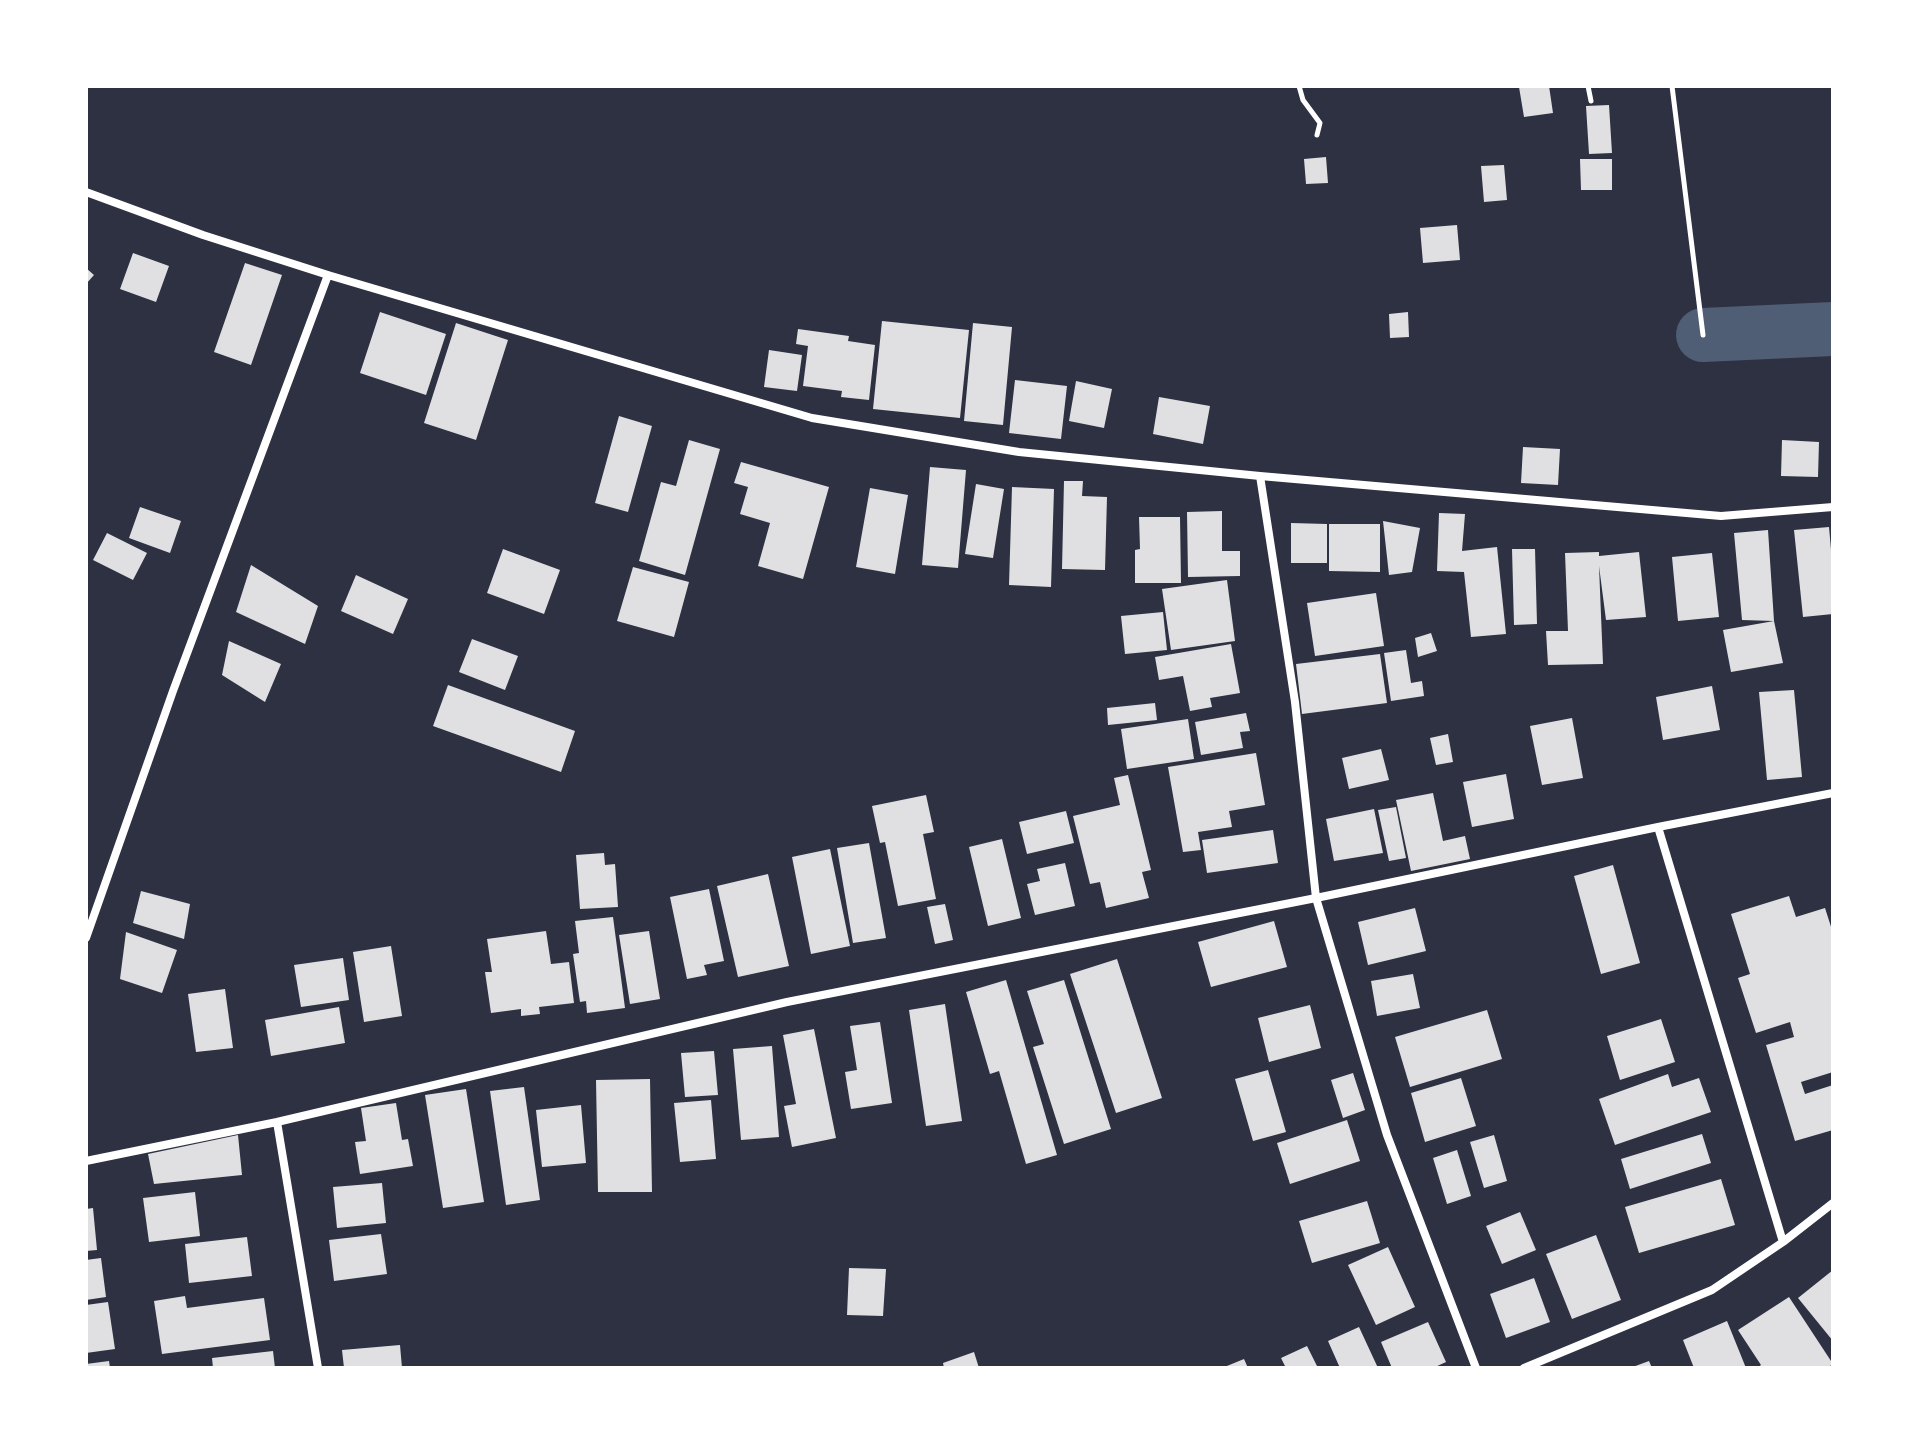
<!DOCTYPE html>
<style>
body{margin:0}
#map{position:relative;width:1919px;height:1454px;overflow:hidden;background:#2d3142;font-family:Raleway,sans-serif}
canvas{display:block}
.frame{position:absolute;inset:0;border:88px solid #fff;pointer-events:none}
</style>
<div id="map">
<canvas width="1919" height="1454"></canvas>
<div class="frame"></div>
</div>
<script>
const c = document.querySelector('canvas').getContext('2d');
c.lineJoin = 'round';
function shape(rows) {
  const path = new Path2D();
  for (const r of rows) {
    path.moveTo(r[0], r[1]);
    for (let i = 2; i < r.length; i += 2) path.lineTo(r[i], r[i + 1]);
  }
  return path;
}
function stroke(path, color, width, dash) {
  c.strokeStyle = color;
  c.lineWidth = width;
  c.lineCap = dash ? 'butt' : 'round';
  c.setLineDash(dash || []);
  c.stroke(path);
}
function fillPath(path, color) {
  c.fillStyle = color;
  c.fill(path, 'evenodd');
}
stroke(shape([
 [1703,335,1833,329]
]), '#4f5d75', 54);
fillPath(shape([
 [1549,86,1553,113,1524,117,1519,87],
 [1609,105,1612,153,1589,154,1586,106],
 [1326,157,1328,183,1306,184,1304,159],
 [1580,159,1612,159,1612,190,1581,190],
 [1504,165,1507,200,1484,202,1481,166],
 [1457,225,1460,260,1423,263,1420,228],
 [133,253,169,266,156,302,120,289],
 [245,263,282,275,251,365,214,352],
 [86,268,94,275,86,284],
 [380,312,446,334,426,395,360,373],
 [1408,312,1409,337,1390,338,1389,314],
 [882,321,969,330,960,418,873,409],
 [456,323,508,340,476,440,424,423],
 [973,323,1012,327,1003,425,964,421],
 [798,329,849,336,848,341,875,345,869,400,841,397,842,391,803,386,808,346,796,344],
 [769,350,802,355,797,391,764,387],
 [1015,380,1067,386,1061,439,1009,433],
 [1076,381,1112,389,1104,428,1069,421],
 [1159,397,1210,406,1203,444,1153,434],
 [619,416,652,426,628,512,595,503],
 [689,440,720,449,685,575,639,561,661,482,676,486],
 [1782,440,1819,442,1818,477,1781,476],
 [1523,447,1560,449,1558,485,1521,483],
 [741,462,829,487,803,579,758,566,770,523,740,514,748,487,734,483],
 [930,467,966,470,958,568,922,565],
 [1064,481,1083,481,1082,496,1107,497,1105,570,1062,569],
 [976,484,1004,489,993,558,965,554],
 [1012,487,1054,489,1051,587,1009,585],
 [870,488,908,495,895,574,856,567],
 [140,507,181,521,170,553,129,538],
 [1222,511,1222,551,1240,551,1240,576,1188,577,1187,512],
 [1439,513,1465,514,1462,551,1497,547,1506,634,1471,637,1464,572,1437,571],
 [1139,517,1180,517,1181,583,1135,583,1135,550,1140,549],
 [1383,521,1420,528,1412,572,1389,575],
 [1291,523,1327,524,1327,563,1291,563],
 [1329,524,1380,524,1380,572,1329,571],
 [1829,527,1833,572,1833,614,1803,617,1794,530],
 [1768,530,1774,621,1742,620,1734,533],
 [107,533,147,553,133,580,93,560],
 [503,549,560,570,544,614,487,593],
 [1512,549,1535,549,1537,624,1514,625],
 [1599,552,1599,556,1639,552,1646,617,1606,620,1599,566,1603,664,1548,665,1546,631,1568,631,1565,553],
 [1712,553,1719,617,1678,621,1672,557],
 [251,565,318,606,305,644,236,612],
 [633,567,689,582,674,637,617,621],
 [356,575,408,599,393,634,341,611],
 [1227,580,1235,641,1171,650,1162,589],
 [1376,593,1384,646,1315,656,1307,603],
 [1163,612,1167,650,1125,654,1121,616],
 [1774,621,1783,663,1731,672,1723,630],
 [1431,633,1437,651,1418,657,1415,638],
 [472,639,518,656,505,690,459,672],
 [229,641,281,664,265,702,222,675],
 [1231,644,1240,693,1210,698,1212,707,1190,711,1183,676,1159,680,1155,657],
 [1406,650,1411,683,1422,681,1424,696,1391,701,1384,653],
 [1380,654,1387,703,1302,714,1296,664],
 [448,685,575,731,561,772,433,726],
 [1712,686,1720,730,1663,740,1656,697],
 [1794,690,1802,777,1767,780,1759,692],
 [1155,703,1157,720,1108,725,1107,708],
 [1246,713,1250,731,1240,732,1243,748,1201,755,1195,722],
 [1572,718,1583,778,1542,785,1530,726],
 [1188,719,1194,759,1127,769,1121,729],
 [1448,734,1453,762,1436,765,1430,738],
 [1381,749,1389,780,1349,789,1342,758],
 [1256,753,1265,805,1229,811,1232,827,1198,832,1201,850,1183,852,1168,767],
 [1506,774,1514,819,1472,827,1463,782],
 [1128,775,1151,870,1142,872,1149,898,1106,908,1100,882,1090,884,1073,816,1120,805,1114,778],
 [1433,793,1443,841,1465,836,1470,859,1411,871,1396,800],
 [926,795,934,832,923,834,936,899,898,906,885,842,880,843,872,806],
 [1396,807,1406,858,1389,861,1378,810],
 [1374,809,1383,853,1334,861,1326,819],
 [1066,811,1074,843,1027,854,1019,822],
 [1273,830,1278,863,1207,873,1202,840],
 [1002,839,1021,918,988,926,969,847],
 [869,843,886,938,853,943,837,848],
 [830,849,850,946,811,954,792,857],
 [604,853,605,865,615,864,618,907,580,909,576,855],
 [1065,863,1075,906,1035,915,1027,884,1040,881,1037,869],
 [1613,865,1640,963,1601,974,1574,876],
 [768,874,789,966,738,977,717,886],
 [709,889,724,961,704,965,707,975,687,979,670,897],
 [141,891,190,904,184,939,133,923],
 [1789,896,1796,917,1825,908,1833,933,1833,1072,1801,1082,1805,1094,1833,1085,1833,1130,1795,1141,1766,1045,1794,1037,1790,1022,1756,1033,1738,978,1750,974,1731,914],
 [945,904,953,940,935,944,927,907],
 [1415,908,1426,951,1368,965,1358,922],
 [613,917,625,1008,587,1013,586,1001,580,1002,573,954,579,953,575,921],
 [1274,921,1287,967,1211,987,1198,942],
 [546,931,551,964,569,962,574,1003,539,1007,540,1014,521,1016,521,1009,491,1013,485,972,492,972,487,939],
 [649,931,660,999,630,1004,619,935],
 [126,932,177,950,162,993,120,979],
 [391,946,402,1016,364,1022,353,952],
 [343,958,349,1000,301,1007,294,965],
 [1117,959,1162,1098,1116,1113,1070,974],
 [1413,974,1420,1008,1377,1016,1371,981],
 [1006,980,1057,1155,1026,1164,999,1071,990,1074,966,992],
 [1064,980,1111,1129,1064,1144,1033,1047,1044,1044,1027,991],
 [225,989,233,1048,196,1052,188,994],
 [945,1004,962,1121,926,1126,909,1010],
 [1310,1005,1321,1048,1269,1062,1258,1018],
 [339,1007,345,1043,271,1056,265,1020],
 [1487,1010,1502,1059,1410,1087,1395,1037],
 [1661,1019,1675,1062,1620,1080,1607,1036],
 [880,1022,892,1103,851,1109,845,1072,857,1070,850,1026],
 [814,1029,836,1138,792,1147,784,1106,796,1104,783,1035],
 [772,1046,779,1137,741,1140,733,1049],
 [714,1051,718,1095,685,1097,681,1053],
 [1268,1070,1286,1132,1253,1141,1235,1079],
 [1353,1073,1365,1110,1343,1118,1331,1080],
 [1668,1074,1672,1087,1699,1078,1711,1112,1615,1145,1599,1099],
 [1461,1078,1476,1126,1425,1142,1411,1093],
 [650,1079,652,1192,598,1192,596,1080],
 [524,1087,540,1200,506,1205,490,1091],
 [466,1089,484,1202,443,1208,425,1095],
 [711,1100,716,1159,680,1162,674,1103],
 [396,1103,402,1140,408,1139,413,1166,360,1174,355,1142,366,1141,361,1108],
 [581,1105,586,1163,542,1167,536,1110],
 [1347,1120,1360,1161,1290,1184,1277,1143],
 [1702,1134,1711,1163,1630,1189,1621,1159],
 [238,1135,242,1175,154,1184,148,1154],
 [1494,1135,1507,1181,1484,1188,1470,1142],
 [1457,1150,1471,1196,1447,1204,1433,1158],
 [1721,1179,1735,1225,1639,1253,1625,1207],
 [382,1183,386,1223,337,1228,333,1187],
 [195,1192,200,1236,149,1242,143,1198],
 [1367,1201,1380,1243,1312,1263,1299,1221],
 [93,1208,97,1250,86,1251,86,1209],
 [1520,1212,1536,1250,1502,1264,1486,1226],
 [381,1234,387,1274,334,1281,329,1240],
 [1596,1235,1621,1300,1572,1319,1546,1254],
 [247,1237,252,1276,189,1283,185,1244],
 [1388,1247,1415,1307,1376,1325,1348,1265],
 [101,1258,106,1297,86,1300,86,1260],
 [849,1268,886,1269,883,1316,847,1315],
 [1833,1270,1833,1341,1798,1298],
 [1534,1278,1550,1322,1506,1338,1490,1294],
 [185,1296,187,1308,264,1298,270,1340,162,1354,154,1301],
 [1789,1297,1833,1364,1827,1368,1757,1368,1761,1365,1738,1330],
 [108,1302,115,1349,86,1353,86,1305],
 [1727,1321,1746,1368,1694,1368,1683,1340],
 [1428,1322,1446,1362,1433,1368,1392,1368,1381,1342],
 [1359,1327,1378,1368,1340,1368,1328,1341],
 [400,1345,402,1368,344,1368,342,1350],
 [1307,1346,1318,1368,1286,1368,1281,1358],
 [273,1351,275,1368,213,1368,212,1358],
 [974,1352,979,1368,944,1368,943,1363],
 [1244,1359,1248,1368,1222,1368],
 [109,1361,110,1368,86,1368,86,1364],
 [1649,1361,1652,1368,1630,1368]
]), '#e0e0e3');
stroke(shape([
 [1299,86,1303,100,1320,123,1317,135],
 [1588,86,1591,101],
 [1672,86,1703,335]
]), '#fff', 5);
stroke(shape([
 [86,192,203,235,328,275,812,418,1019,452,1260,476,1721,516,1833,507],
 [1260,476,1295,702,1316,898,1387,1135,1476,1368],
 [1658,827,1783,1242],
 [86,938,173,691,328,275],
 [277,1122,318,1368],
 [86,1161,277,1122,787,1002,1316,898,1658,827,1833,793],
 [1524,1368,1712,1290,1783,1242,1833,1203]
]), '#fff', 8);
</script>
